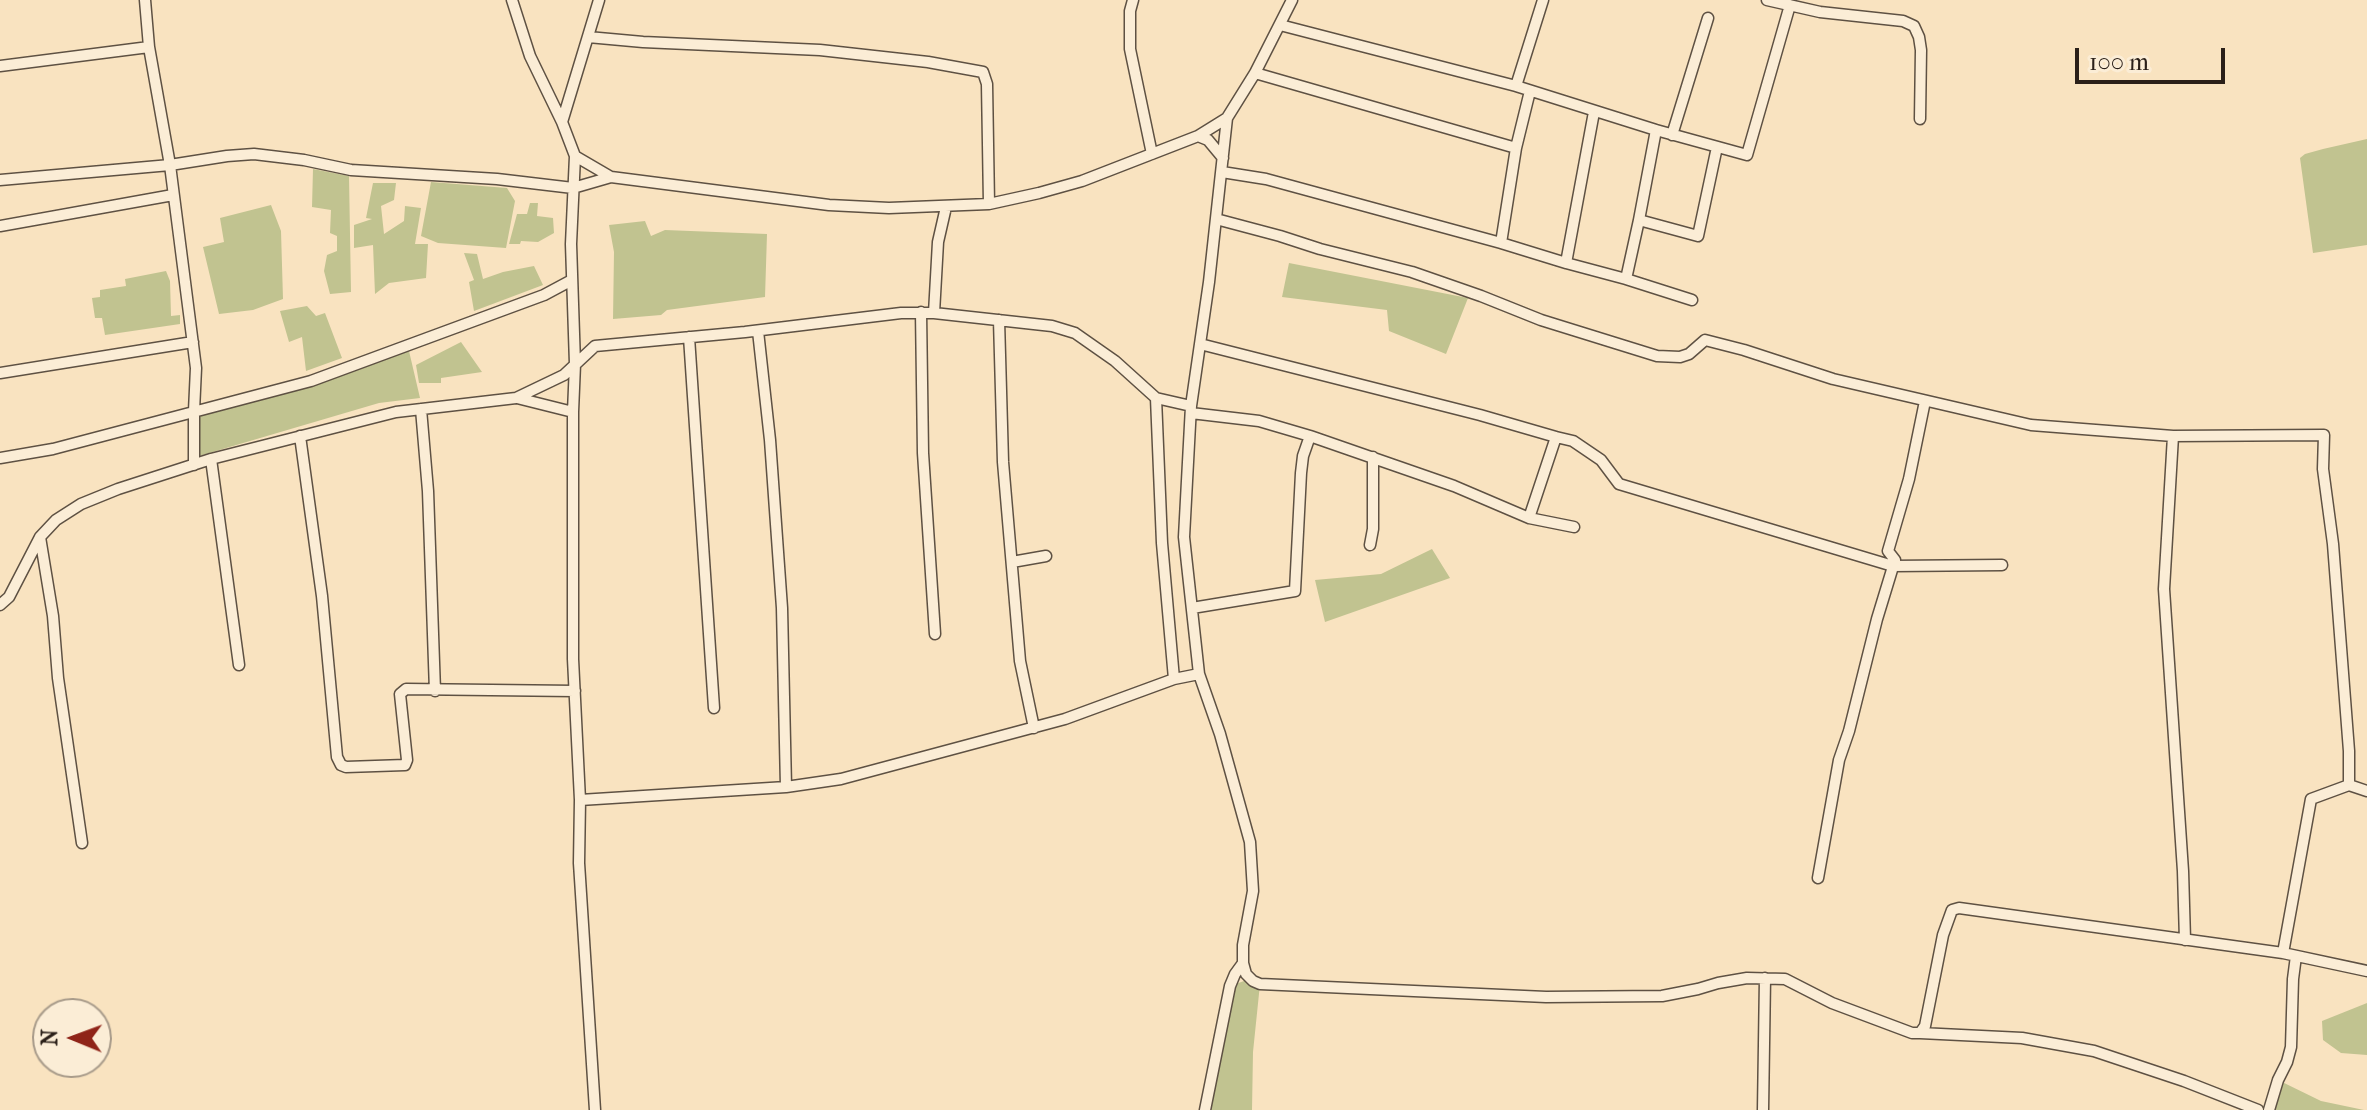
<!DOCTYPE html>
<style>
body{margin:0}
#map{position:relative;width:2367px;height:1110px;overflow:hidden;background:#f9e3c0;font-family:"IM FELL French Canon",serif}
canvas{display:block}
.north{position:absolute;left:32px;top:998px;width:80px;height:80px;box-sizing:border-box;background:#fbedd6;border:2px solid #a89b8a;border-radius:50%;rotate:271deg;font-size:22px;font-weight:700;line-height:32px;text-align:center;color:#2b2019}
.north::after{content:'';display:block;margin:auto;width:28px;height:36px;background:#8f2418;clip-path:polygon(50% 0,100% 100%,50% 72%,0 100%)}
.scale{position:absolute;left:2075px;top:48px;width:150px;height:36px;box-sizing:border-box;border:4px solid #2b2019;border-top:0;padding-left:10px;font-size:24px;line-height:28px;white-space:nowrap;color:#2b2019;-webkit-text-stroke:6px #fbedd6;paint-order:stroke}
</style>
<div id="map">
<canvas width="2367" height="1110"></canvas>
<div class="north">N</div>
<div class="scale">100 m</div>
</div>
<script>
const c = document.querySelector('canvas').getContext('2d');
c.lineJoin = 'round';
function fillPath(path, color) {
  c.fillStyle = color;
  c.fill(path, 'evenodd');
}
function shape(rows) {
  const path = new Path2D();
  for (const r of rows) {
    path.moveTo(r[0], r[1]);
    for (let i = 2; i < r.length; i += 2) path.lineTo(r[i], r[i + 1]);
  }
  return path;
}
function stroke(path, color, width, dash) {
  c.strokeStyle = color;
  c.lineWidth = width;
  c.lineCap = dash ? 'butt' : 'round';
  c.setLineDash(dash || []);
  c.stroke(path);
}
fillPath(shape([
 [2367,139,2367,245,2313,253,2300,158,2305,154,2323,149],
 [313,169,349,176,351,292,330,294,324,271,327,255,337,251,337,236,330,233,331,210,312,207],
 [431,182,507,188,515,201,506,248,438,243,421,236],
 [373,183,396,183,394,200,381,206,384,234,404,221,405,206,421,208,415,244,428,244,426,278,389,283,375,294,373,245,354,248,354,225,372,219,366,218],
 [530,203,538,203,537,216,553,218,554,233,538,242,521,241,520,244,509,244,517,214,527,214],
 [271,205,281,231,283,299,253,310,219,314,203,247,224,242,220,218],
 [645,221,651,236,665,230,767,234,765,297,667,310,661,315,613,319,614,252,609,225],
 [464,253,477,254,483,279,503,272,534,266,543,285,474,311,469,282,474,280],
 [1289,263,1468,298,1446,354,1389,331,1387,310,1282,297],
 [166,271,170,281,171,316,180,315,180,324,105,335,102,318,95,318,92,298,100,297,100,290,126,286,125,279],
 [307,306,316,316,325,313,342,358,306,371,302,337,289,342,280,311],
 [461,342,482,372,441,378,441,383,419,383,416,365],
 [409,351,420,398,379,403,199,456,198,416],
 [1432,549,1450,578,1325,622,1315,580,1381,574],
 [1244,981,1253,981,1260,984,1253,1052,1252,1110,1205,1110,1230,986],
 [2367,1003,2367,1055,2341,1053,2323,1040,2322,1021],
 [2278,1080,2321,1101,2364,1110,2269,1110]
]), '#c1c390');
const minor = shape([
 [145,0,149,47,170,165,196,368,194,411,194,465],
 [512,0,530,56,562,122,575,156,611,177,829,205,889,208,989,204,1039,193,1082,181,1198,136,1227,118,1255,73,1292,0],
 [1133,0,1130,11,1130,49,1152,154],
 [1767,0,1820,12,1903,21,1914,26,1919,37,1921,50,1920,119],
 [1280,25,1516,86,1656,130,1747,155,1790,5],
 [588,37,643,42,820,50,928,62,983,72,987,84,989,204],
 [0,66,149,47],
 [1255,73,1516,148],
 [1516,86,1543,0],
 [1530,91,1516,148,1501,243,1566,263,1626,279,1639,220,1698,236,1717,147],
 [562,122,599,0],
 [1672,135,1708,18],
 [1198,136,1208,140,1223,158],
 [575,156,571,244,575,364,573,412,573,659,580,800,579,863,595,1110],
 [1222,172,1266,179,1501,243],
 [0,180,170,165,227,156,254,154,304,160,351,170,497,179,573,188,611,177],
 [1216,219,1280,236,1320,249,1412,272,1481,296,1541,320,1657,356,1680,357,1689,354,1705,340,1744,350,1833,379,2031,425,2173,436,2324,435,2323,469,2333,544,2349,751,2349,785,2311,799,2283,953],
 [1639,220,1656,130],
 [0,226,173,195],
 [1566,263,1594,112],
 [1626,279,1692,300],
 [921,312,923,453,935,634],
 [934,313,938,242,946,207],
 [999,320,1003,462,1020,661,1034,728],
 [758,331,770,440,782,608,786,787],
 [689,337,714,708],
 [1200,344,1480,415,1556,437,1529,518],
 [0,373,193,342],
 [517,398,573,412],
 [1191,406,1184,537,1199,674,1220,734,1250,842,1253,891,1243,945,1243,963,1235,974,1230,986,1205,1110],
 [421,409,428,491,435,691],
 [1191,413,1259,421,1310,436,1454,486,1529,518,1574,527],
 [300,436,322,596,337,757,341,765,346,767,405,765,407,760,400,694,406,689,575,691],
 [2173,436,2164,589,2183,871,2185,940],
 [1556,437,1573,441,1601,460,1619,484,1893,566,2002,565],
 [0,458,53,449,311,381,544,295,572,280],
 [211,459,239,665],
 [40,537,53,616,58,678,82,843],
 [1370,545,1373,529,1373,457],
 [1012,562,1046,556],
 [0,605,9,597,40,537,56,520,81,504,118,489,211,459,396,412,516,398,564,375,595,346,745,332,901,313,934,313,1052,326,1075,333,1115,361,1156,398,1191,406,1209,282,1227,118],
 [1192,608,1295,591,1301,473,1303,456,1310,436],
 [1174,679,1199,674],
 [2349,785,2367,791],
 [580,800,786,787,841,779,1065,719,1174,679,1162,543,1156,398],
 [1818,878,1839,760,1849,731,1877,619,1895,560,1888,551,1909,479,1925,401],
 [1243,963,1246,974,1253,981,1260,984,1546,997,1662,996,1698,989,1718,983,1747,978,1785,979,1832,1003,1912,1033,1920,1033,1925,1026,1943,935,1952,910,1959,908,2283,953,2367,971],
 [1920,1033,2022,1038,2094,1051,2184,1081,2258,1110],
 [1763,1110,1765,978],
 [2269,1110,2278,1080,2287,1062,2291,1047,2293,979,2296,956]
]);
stroke(minor, '#5e5143', 13);
stroke(minor, '#fbedd6', 10);
</script>
